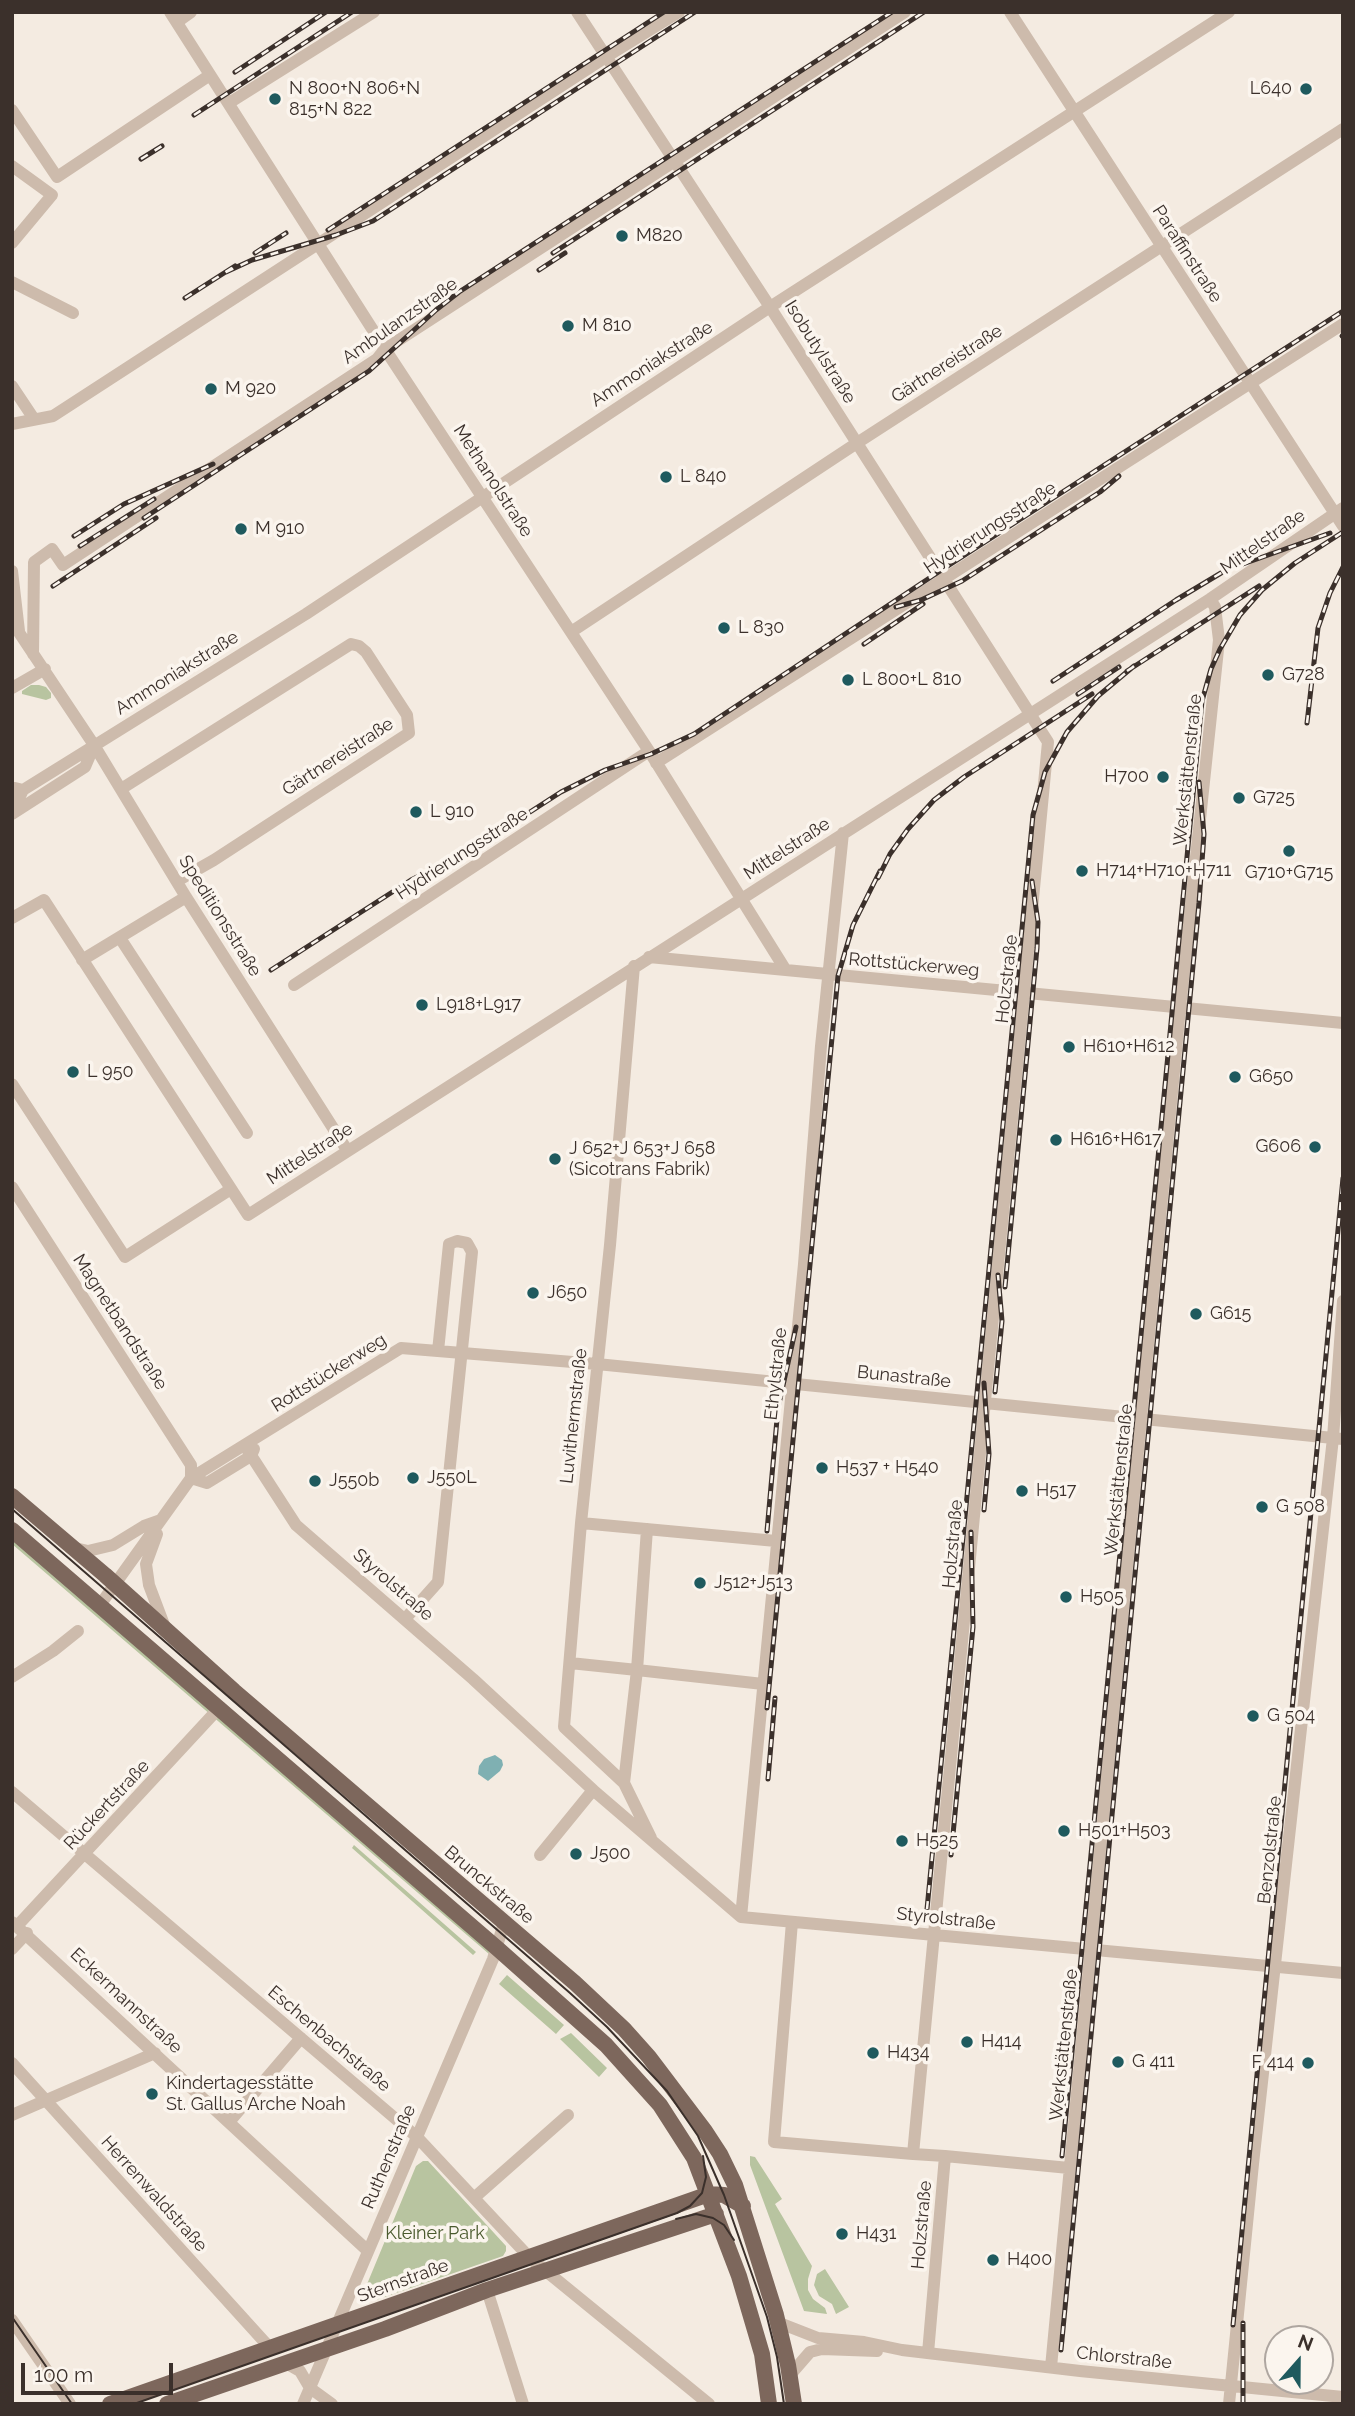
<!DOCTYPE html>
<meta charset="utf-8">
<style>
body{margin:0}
#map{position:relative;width:1355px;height:2416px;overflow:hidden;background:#f4ebe1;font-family:Raleway,sans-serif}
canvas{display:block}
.frame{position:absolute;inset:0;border:14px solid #3b302b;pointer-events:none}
.north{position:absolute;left:1264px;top:2325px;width:70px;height:70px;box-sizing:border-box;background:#fbf5ee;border:2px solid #aea6a0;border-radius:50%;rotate:21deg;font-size:19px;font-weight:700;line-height:28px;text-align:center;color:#3b302b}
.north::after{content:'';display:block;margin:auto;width:24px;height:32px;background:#1f5a5e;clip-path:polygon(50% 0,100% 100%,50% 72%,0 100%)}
.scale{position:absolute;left:21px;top:2363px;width:152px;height:32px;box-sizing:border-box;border:4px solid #3b302b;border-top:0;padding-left:9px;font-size:21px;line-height:24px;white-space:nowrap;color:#3b302b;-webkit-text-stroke:5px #fbf5ee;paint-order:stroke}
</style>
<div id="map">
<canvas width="1355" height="2416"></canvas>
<div class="frame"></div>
<div class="north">N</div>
<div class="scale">100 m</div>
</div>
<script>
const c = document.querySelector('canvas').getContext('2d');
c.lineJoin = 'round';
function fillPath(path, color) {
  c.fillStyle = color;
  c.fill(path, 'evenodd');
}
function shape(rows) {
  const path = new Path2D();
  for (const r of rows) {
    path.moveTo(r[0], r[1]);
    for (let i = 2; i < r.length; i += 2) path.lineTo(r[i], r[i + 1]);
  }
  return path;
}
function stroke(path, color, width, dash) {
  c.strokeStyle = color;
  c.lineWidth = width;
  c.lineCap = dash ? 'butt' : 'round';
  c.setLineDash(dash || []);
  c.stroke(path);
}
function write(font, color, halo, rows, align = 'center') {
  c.font = font + ' Raleway,sans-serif';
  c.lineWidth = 7;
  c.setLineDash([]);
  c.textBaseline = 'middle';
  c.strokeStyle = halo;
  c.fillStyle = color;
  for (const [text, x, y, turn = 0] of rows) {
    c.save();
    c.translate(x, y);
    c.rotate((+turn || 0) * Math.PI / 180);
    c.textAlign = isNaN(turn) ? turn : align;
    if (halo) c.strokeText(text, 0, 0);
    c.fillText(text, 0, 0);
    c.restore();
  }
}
fillPath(shape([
 [31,685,39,685,46,687,51,693,51,698,46,700,22,694,22,691],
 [12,1536,490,1949,489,1954,12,1544],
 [354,1845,476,1952,473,1955,352,1848],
 [507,1975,564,2025,556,2034,499,1984],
 [571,2033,607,2068,599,2077,560,2039],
 [750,2156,755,2157,782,2199,775,2204,812,2266,808,2279,808,2290,813,2299,825,2308,827,2314,804,2311,750,2165],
 [423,2161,428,2161,506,2246,506,2251,503,2256,376,2300,371,2299,367,2294,365,2289,416,2166],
 [825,2269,849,2307,836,2314,832,2304,819,2296,814,2285,817,2274]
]), '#b8c4a0');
fillPath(shape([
 [495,1755,502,1760,503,1765,500,1771,488,1781,478,1774,479,1766,484,1759]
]), '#7fb0b2');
stroke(shape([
 [170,12,385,349,651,754,785,969],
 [577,12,770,307,1048,742,913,2154,945,2156,928,2353],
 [1010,12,1343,526],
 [177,22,191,12],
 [229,103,374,12],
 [12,110,57,177,210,75],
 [12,166,52,195,12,243],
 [12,282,73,313],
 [12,386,34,419],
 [12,424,53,416,606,57,679,12],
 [12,571,19,631],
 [12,622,94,745,186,897,347,1150],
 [571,632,857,443,1343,129],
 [33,654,34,562,52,549,63,565,377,359,385,349,905,12],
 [12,688,45,669],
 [656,763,1343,324],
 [121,789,351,644,359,646,366,652,407,715,409,733,214,860,177,881],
 [12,790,15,788,23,790,306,614,770,307,1229,12],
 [12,801,20,796,23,790],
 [12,814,85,767,94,746],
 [12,918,44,900,248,1215,1210,599,1343,508],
 [120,938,247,1133],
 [649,957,1343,1023],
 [82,960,186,897],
 [634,966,610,1245,581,1523,564,1727,624,1783,651,1838],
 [294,985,649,751],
 [12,1084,125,1257,231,1189],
 [12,1187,191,1465,191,1478],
 [245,1446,296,1525,473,1679,593,1790,540,1855],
 [191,1478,207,1483,251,1456,254,1449],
 [581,1523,776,1541],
 [157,1534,146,1564,149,1585,166,1630],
 [75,1548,88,1551,113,1545,144,1526,161,1520],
 [100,1605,191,1478,401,1348,597,1364,1343,1439],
 [405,1619,438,1582,472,1252,467,1243,457,1241,449,1244,438,1351],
 [570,1663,637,1670,647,1529],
 [12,1677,53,1651,78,1631],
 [624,1783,637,1670,763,1684],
 [593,1790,741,1917,1343,1973],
 [12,1792,417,2137,530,2258,709,2404],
 [741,1917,804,1264,821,1046,843,833],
 [12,1922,368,2251],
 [792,1922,774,2142,913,2154],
 [18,1925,220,1707],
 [12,1949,27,1933],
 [12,2063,270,2348],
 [12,2115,155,2053],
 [229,2122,301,2038],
 [945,2156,1069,2168],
 [475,2197,568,2115],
 [487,2290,523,2404],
 [12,2320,70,2404],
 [777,2322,818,2338,864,2342,902,2350,1080,2371,1343,2397],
 [286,2363,300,2371,310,2388,332,2404],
 [1051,2367,1180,1008,1219,640,1215,607,1210,599],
 [790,2375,810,2352,822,2349,877,2351],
 [303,2404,493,1959,504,1923],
 [1229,2404,1253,2164,1333,1438,1343,1301]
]), '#cdbbac', 12);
stroke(shape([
 [12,1496,105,1575,234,1691,575,1983,624,2029,649,2057,705,2131,720,2154,735,2185,776,2315,788,2365,794,2404],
 [12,1530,498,1949,606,2045,660,2105,694,2158,739,2276,762,2354,769,2404],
 [110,2404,709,2194,724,2195,743,2206],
 [167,2404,385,2329,487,2290,716,2214]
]), '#7d675c', 16);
stroke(shape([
 [12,1509,570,1993,607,2027,667,2091,698,2136,724,2195,767,2317,777,2357,784,2404],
 [676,2219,696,2214,713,2218,724,2225,734,2240],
 [12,2317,72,2404],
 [134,2404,677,2213,690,2206,702,2193,706,2177,703,2156]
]), '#3b302b', 2);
const rail = shape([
 [235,72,326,12],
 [194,115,352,12],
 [141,159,162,146],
 [328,230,664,12],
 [255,253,286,233],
 [553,253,924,12],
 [539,270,565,253],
 [226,272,252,260,336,235,373,221,695,12],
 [185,298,235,266],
 [1342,336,1343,335],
 [144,518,369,371,436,310,459,292,892,12],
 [74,536,124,504,213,464],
 [80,546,154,499],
 [53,586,156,518],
 [896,607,921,600,962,581,1100,492,1119,476],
 [864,644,923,604],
 [1127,671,1259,586],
 [1053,681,1176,600,1226,570,1330,533],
 [1078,694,1119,667],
 [1307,723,1318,628,1330,593,1343,567],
 [878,878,890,854,908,829,934,800,964,777,1092,694],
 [271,970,411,880,468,852,561,792,605,770,651,754,694,734,940,571,1343,311],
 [1005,1287,1037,948,1038,922,1032,881],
 [995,1392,1002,1321,998,1275],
 [984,1510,989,1454,984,1383],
 [767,1531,778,1408,796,1327],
 [767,1708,838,976,853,925,880,871],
 [768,1779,775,1698],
 [951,1855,973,1627,971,1532],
 [927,1909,1033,815,1045,772,1067,732,1098,696,1134,666],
 [1062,2156,1202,701,1211,669,1220,649,1240,615,1262,590,1295,563,1343,532],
 [1233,2325,1343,1178],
 [1061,2350,1199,903,1204,834,1199,782],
 [1243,2404,1243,2323]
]);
stroke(rail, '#3b302b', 5);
stroke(rail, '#fbf5ee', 2.5, [8]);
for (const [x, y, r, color] of [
 [1306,89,7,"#1f5a5e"],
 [275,99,7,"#1f5a5e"],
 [622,236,7,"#1f5a5e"],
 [568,326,7,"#1f5a5e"],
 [211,389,7,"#1f5a5e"],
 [666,477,7,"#1f5a5e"],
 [241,529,7,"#1f5a5e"],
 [724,628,7,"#1f5a5e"],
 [1268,675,7,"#1f5a5e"],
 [848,680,7,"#1f5a5e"],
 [1163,777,7,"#1f5a5e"],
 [1239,798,7,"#1f5a5e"],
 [416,812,7,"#1f5a5e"],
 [1289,851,7,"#1f5a5e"],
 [1082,871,7,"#1f5a5e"],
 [422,1005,7,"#1f5a5e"],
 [1069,1047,7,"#1f5a5e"],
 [73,1072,7,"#1f5a5e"],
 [1235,1077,7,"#1f5a5e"],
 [1056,1140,7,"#1f5a5e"],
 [1315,1147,7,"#1f5a5e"],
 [555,1159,7,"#1f5a5e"],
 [533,1293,7,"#1f5a5e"],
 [1196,1314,7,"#1f5a5e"],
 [822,1468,7,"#1f5a5e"],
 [413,1478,7,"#1f5a5e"],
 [315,1481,7,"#1f5a5e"],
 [1022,1491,7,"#1f5a5e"],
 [1262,1507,7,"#1f5a5e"],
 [700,1583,7,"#1f5a5e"],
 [1066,1597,7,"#1f5a5e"],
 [1253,1716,7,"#1f5a5e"],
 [1064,1831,7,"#1f5a5e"],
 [902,1841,7,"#1f5a5e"],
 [576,1854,7,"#1f5a5e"],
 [967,2042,7,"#1f5a5e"],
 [873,2053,7,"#1f5a5e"],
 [1118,2062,7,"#1f5a5e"],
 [1308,2063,7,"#1f5a5e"],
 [152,2094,7,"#1f5a5e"],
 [842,2234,7,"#1f5a5e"],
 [993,2260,7,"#1f5a5e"]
]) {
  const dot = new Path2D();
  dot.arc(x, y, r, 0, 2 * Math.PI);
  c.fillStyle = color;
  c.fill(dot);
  stroke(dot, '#fbf5ee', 2.5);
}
write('18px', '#3b302b', '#fbf5ee', [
 ["N 800+N 806+N",289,89],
 ["815+N 822",289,110],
 ["L640",1292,89,"right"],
 ["M820",636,236],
 ["M 810",582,326],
 ["M 920",225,389],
 ["L 840",680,477],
 ["M 910",255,529],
 ["L 830",738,628],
 ["G728",1282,675],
 ["L 800+L 810",862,680],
 ["H700",1149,777,"right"],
 ["G725",1253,798],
 ["L 910",430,812],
 ["H714+H710+H711",1096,871],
 ["G710+G715",1289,873,"center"],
 ["L918+L917",436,1005],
 ["H610+H612",1083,1047],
 ["L 950",87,1072],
 ["G650",1249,1077],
 ["H616+H617",1070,1140],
 ["G606",1301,1147,"right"],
 ["J 652+J 653+J 658",569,1149],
 ["(Sicotrans Fabrik)",569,1170],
 ["J650",547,1293],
 ["G615",1210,1314],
 ["H537 + H540",836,1468],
 ["J550L",427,1478],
 ["J550b",329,1481],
 ["H517",1036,1491],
 ["G 508",1276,1507],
 ["J512+J513",714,1583],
 ["H505",1080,1597],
 ["G 504",1267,1716],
 ["H501+H503",1078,1831],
 ["H525",916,1841],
 ["J500",590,1854],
 ["H414",981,2042],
 ["H434",887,2053],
 ["G 411",1132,2062],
 ["F 414",1294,2063,"right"],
 ["Kindertagesstätte",166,2084],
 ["St. Gallus Arche Noah",166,2105],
 ["H431",856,2234],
 ["H400",1007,2260]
], 'left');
write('18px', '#3b302b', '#fbf5ee', [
 ["Paraffinstraße",1187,254,57],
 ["Ambulanzstraße",400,321,-35],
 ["Isobutylstraße",820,352,58],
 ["Ammoniakstraße",652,364,-33],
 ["Gärtnereistraße",947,364,-33],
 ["Methanolstraße",493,481,57],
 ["Hydrierungsstraße",990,528,-33],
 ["Mittelstraße",1263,542,-35],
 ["Ammoniakstraße",177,673,-32],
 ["Gärtnereistraße",338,757,-33],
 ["Werkstättenstraße",1188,770,-84],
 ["Mittelstraße",787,849,-33],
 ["Hydrierungsstraße",462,854,-33],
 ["Speditionsstraße",220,916,58],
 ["Rottstückerweg",914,965,5],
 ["Holzstraße",1007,979,-84],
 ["Mittelstraße",310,1154,-33],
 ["Magnetbandstraße",120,1322,57],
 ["Rottstückerweg",329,1373,-32],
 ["Ethylstraße",776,1374,-84],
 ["Bunastraße",904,1377,6],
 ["Luvithermstraße",574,1416,-84],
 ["Werkstättenstraße",1119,1480,-84],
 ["Holzstraße",953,1544,-85],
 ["Styrolstraße",393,1585,41],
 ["Rückertstraße",107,1805,-47],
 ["Benzolstraße",1270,1850,-84],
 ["Brunckstraße",489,1885,40],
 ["Styrolstraße",946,1919,6],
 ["Eckermannstraße",126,2001,43],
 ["Eschenbachstraße",329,2039,40],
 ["Werkstättenstraße",1064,2045,-84],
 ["Ruthenstraße",389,2157,-67],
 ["Herrenwaldstraße",154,2194,48],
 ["Holzstraße",922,2225,-85],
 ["Sternstraße",403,2281,-20],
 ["Chlorstraße",1124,2358,6]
]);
write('18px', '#4a5a2e', '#fbf5ee', [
 ["Kleiner Park",435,2234]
]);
</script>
